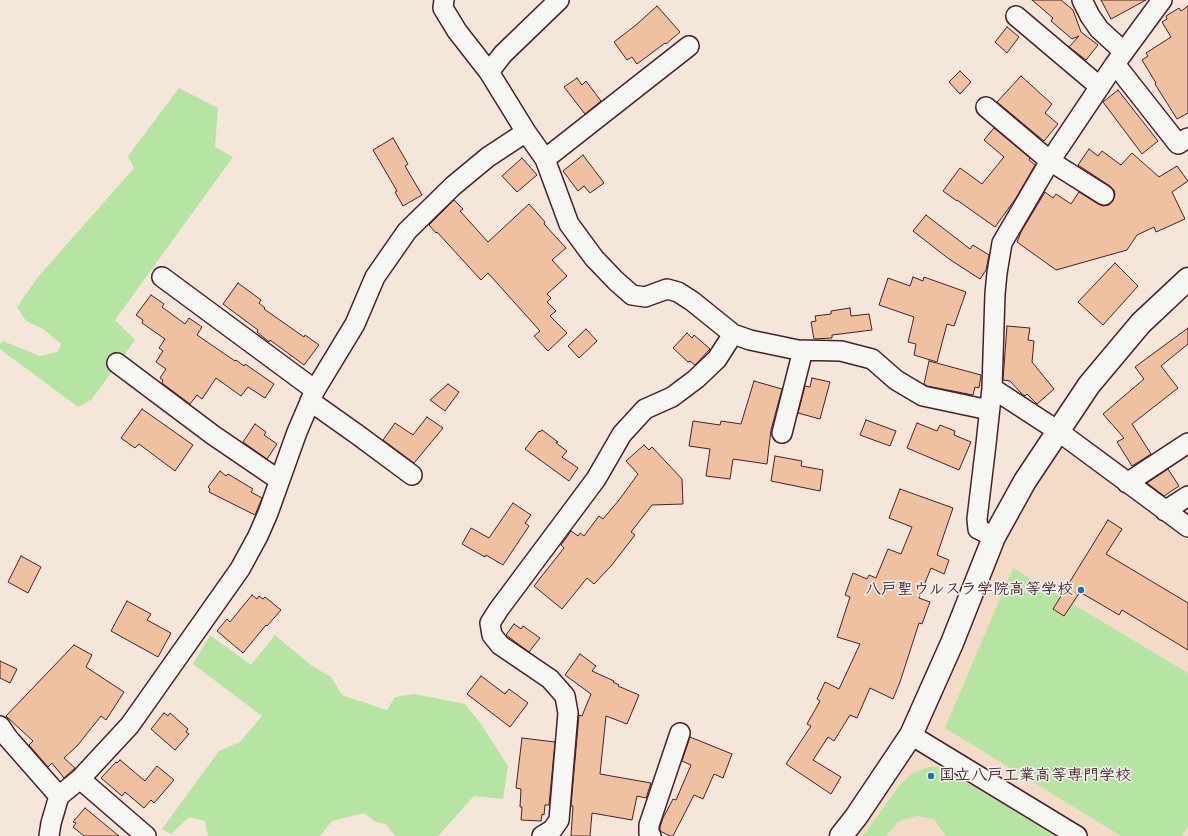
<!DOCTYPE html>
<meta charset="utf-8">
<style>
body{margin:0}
canvas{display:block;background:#f4e6d9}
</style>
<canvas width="1188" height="836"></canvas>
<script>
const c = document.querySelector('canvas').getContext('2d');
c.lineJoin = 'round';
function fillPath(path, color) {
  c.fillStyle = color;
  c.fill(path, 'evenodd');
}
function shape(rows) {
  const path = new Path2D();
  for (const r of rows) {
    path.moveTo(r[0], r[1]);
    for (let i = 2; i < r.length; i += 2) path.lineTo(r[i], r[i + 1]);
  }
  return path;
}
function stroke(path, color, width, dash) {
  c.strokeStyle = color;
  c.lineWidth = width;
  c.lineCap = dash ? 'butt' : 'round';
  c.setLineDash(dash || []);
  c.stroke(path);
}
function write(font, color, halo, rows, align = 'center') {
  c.font = font + ' Caveat,"Klee One",sans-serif';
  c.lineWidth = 3;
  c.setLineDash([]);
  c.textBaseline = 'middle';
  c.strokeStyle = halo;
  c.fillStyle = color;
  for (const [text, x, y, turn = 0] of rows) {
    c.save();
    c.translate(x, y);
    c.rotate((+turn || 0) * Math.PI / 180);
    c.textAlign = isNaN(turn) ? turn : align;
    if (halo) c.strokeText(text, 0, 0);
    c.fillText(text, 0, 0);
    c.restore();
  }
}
fillPath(shape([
 [1058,431,1188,527,1188,836,841,836,952,643]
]), '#f3dbc8');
fillPath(shape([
 [179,88,218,108,215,147,233,157,115,320,135,340,92,399,78,407,0,349,0,344,3,341,40,356,58,352,61,344,43,329,26,321,17,307,38,277,134,168,128,156],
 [1013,568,1188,673,1188,826,1182,836,1121,836,945,728],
 [210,635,251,665,275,635,312,666,331,677,342,695,387,710,395,697,414,694,465,704,481,724,508,766,503,799,474,796,438,836,395,836,386,824,376,822,364,813,332,821,320,836,208,836,205,821,189,817,171,834,162,829,219,751,240,742,262,716,193,664],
 [928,767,941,767,1057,836,946,836,934,819,917,816,899,821,886,836,863,836,900,785,910,775]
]), '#b6e5a3');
const building = shape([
 [1032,0,1061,0,1073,10,1081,32,1098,45,1086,60,1069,47,1079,36,1072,39,1051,21,1053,18,1032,0],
 [1101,0,1146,0,1111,19,1101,0],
 [657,6,680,32,666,44,665,43,637,64,632,57,627,60,614,42,636,25,657,6],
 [1188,6,1188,113,1177,119,1155,84,1156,83,1142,60,1148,56,1146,53,1171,37,1162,22,1167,19,1166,16,1179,8,1181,11,1188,6],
 [1007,27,1019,37,1007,53,995,42,1007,27],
 [960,71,971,82,960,94,949,82,960,71],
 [1021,76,1052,104,1045,113,1058,124,1044,141,997,102,1021,76],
 [577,78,582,85,586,81,601,101,585,114,564,87,577,78],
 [1118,90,1158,141,1142,154,1103,102,1118,90],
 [994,128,1030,158,1029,160,1035,165,1016,198,995,227,957,200,957,201,943,191,960,168,982,184,1004,157,984,140,994,128],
 [393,138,408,164,405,166,422,195,403,206,395,192,397,191,373,150,393,138],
 [1089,149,1098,156,1102,151,1121,165,1132,153,1159,177,1177,166,1188,181,1172,192,1185,219,1156,232,1154,227,1137,235,1127,250,1056,270,1017,242,1021,232,1045,192,1053,198,1056,194,1071,204,1079,192,1098,204,1103,206,1109,205,1113,201,1115,195,1114,190,1110,186,1078,165,1089,149],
 [583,155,604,183,590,193,584,186,578,191,563,171,583,155],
 [522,158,537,175,517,192,502,176,522,158],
 [454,200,463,209,460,211,488,242,529,204,545,222,544,224,566,248,552,260,567,276,547,294,551,298,547,302,556,311,550,316,567,333,548,351,534,336,540,331,488,273,481,280,437,232,436,233,429,225,454,200],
 [926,215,970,249,973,245,989,255,986,270,980,279,949,259,913,231,926,215],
 [1115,263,1138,286,1103,325,1078,302,1115,263],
 [913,277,923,281,924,277,966,292,954,326,947,324,937,362,914,355,916,344,908,342,914,317,879,305,888,278,910,286,913,277],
 [238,283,261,300,259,303,265,308,264,309,304,337,305,335,319,345,304,365,270,340,269,342,257,332,258,330,223,304,238,283],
 [151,295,164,304,162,307,185,324,189,318,202,327,197,335,235,361,236,360,244,366,245,364,274,384,265,398,248,387,241,396,216,378,202,399,197,395,190,404,162,383,163,380,160,378,166,369,156,362,163,351,159,348,165,339,142,323,143,320,136,315,151,295],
 [850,308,851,316,869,314,872,330,832,335,832,338,814,339,811,322,816,321,815,316,831,314,831,311,850,308],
 [1007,326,1030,328,1028,340,1034,341,1032,362,1054,389,1037,404,1027,394,1025,396,1021,393,1010,381,1003,380,1007,326],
 [1188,328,1188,344,1161,366,1178,388,1132,424,1151,454,1132,466,1117,442,1124,438,1103,414,1144,379,1135,367,1188,328],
 [586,329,597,341,579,358,568,346,586,329],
 [687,333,692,338,694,335,710,349,695,365,690,361,688,362,673,348,687,333],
 [929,361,981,375,979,388,975,387,973,395,927,386,924,384,929,361],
 [812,378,830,382,820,419,798,413,805,386,810,387,812,378],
 [754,381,782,389,771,430,767,464,733,459,730,479,706,476,710,449,689,446,693,421,720,425,721,421,741,424,754,381],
 [448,384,459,392,445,411,430,400,448,384],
 [142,409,193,445,175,471,139,444,135,448,121,438,142,409],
 [427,417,443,428,414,463,383,440,395,423,413,435,427,417],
 [866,420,896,431,890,446,860,435,866,420],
 [917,423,937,431,940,425,955,431,954,435,971,442,959,470,907,448,917,423],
 [255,424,266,432,264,435,277,444,267,459,243,442,255,424],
 [542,430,558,442,556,443,567,451,562,457,578,468,569,481,525,449,539,431,540,432,542,430],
 [644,445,649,450,652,447,682,479,683,504,652,505,631,532,635,535,611,566,594,584,587,578,562,609,534,586,564,548,561,545,571,531,578,536,580,533,584,536,599,516,603,519,619,500,638,474,626,461,644,445],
 [775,456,802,461,801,466,823,470,820,491,771,481,775,456],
 [1168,469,1179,486,1164,496,1147,483,1168,469],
 [220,471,226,476,228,474,253,489,251,492,262,498,255,515,209,492,210,489,208,487,220,471],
 [900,489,953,508,937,555,949,560,944,574,931,568,919,598,930,602,922,624,919,623,900,682,893,699,870,688,857,718,850,715,834,741,828,737,813,760,841,777,831,794,786,764,811,726,807,724,820,701,817,699,825,682,839,689,860,644,837,637,850,597,845,595,853,573,867,579,869,575,876,578,888,549,901,554,912,527,889,518,900,489],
 [513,503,531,515,525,523,529,526,503,565,486,555,485,557,462,544,471,528,489,538,513,503],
 [1108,520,1122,529,1106,554,1188,603,1188,650,1122,610,1119,615,1080,592,1064,616,1053,609,1108,520],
 [21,556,41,567,28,593,8,582,21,556],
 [252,595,257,599,259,596,263,599,265,597,281,610,267,626,266,625,243,653,217,631,227,619,230,622,252,595],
 [127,601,151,614,147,620,171,633,158,657,111,631,127,601],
 [514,624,521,629,523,626,540,638,529,652,506,635,514,624],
 [74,645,92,655,86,667,124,692,106,720,101,716,77,746,64,758,75,768,64,778,52,763,48,767,29,745,33,741,6,716,74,645],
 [580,654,596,666,592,671,614,681,613,682,619,685,618,686,639,695,627,724,606,716,600,774,651,783,646,798,637,796,632,820,592,813,590,836,571,836,573,806,571,806,579,715,582,716,591,694,565,675,580,654],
 [0,661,17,669,10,683,0,678,0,661],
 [481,676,505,694,509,689,528,703,510,727,467,694,481,676],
 [164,713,168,716,170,713,188,729,186,732,189,734,175,750,151,729,164,713],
 [690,737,732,754,723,778,714,774,703,799,694,795,673,836,670,836,660,831,660,827,663,818,673,799,676,800,691,765,682,761,690,737],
 [522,738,555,742,549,805,545,805,544,815,542,814,541,821,521,820,522,807,520,807,521,789,516,788,522,738],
 [120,760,145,781,157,766,174,780,154,803,151,800,144,808,125,792,122,796,101,778,116,762,117,763,120,760],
 [85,808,119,836,84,836,73,827,76,823,73,822,85,808]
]);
fillPath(building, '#f0c1a0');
stroke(building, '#4a1f2b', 1);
const street = shape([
 [444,0,443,8,457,31,489,72,526,132,545,159,569,224,594,258,616,281,632,295,645,297,667,289,678,292,692,301,733,334,750,340,798,350,841,351,872,359,896,380,923,396,989,410],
 [1082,0,1090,16,1099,29,1124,52],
 [1016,16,1100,87],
 [1115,64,1178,144,1188,138],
 [489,72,503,54,559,0],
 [986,107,1050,161,1104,195],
 [545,159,689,46],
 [162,277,315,390],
 [117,363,213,435,279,480],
 [992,388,1058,431,1188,527],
 [310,401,358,435,412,475],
 [782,433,803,350],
 [1127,483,1188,443],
 [1165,511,1188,496],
 [994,537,978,529,977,519,986,444,992,388,995,294,997,273,1002,243,1050,161,1115,64,1162,0],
 [0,726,8,738,59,796],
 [911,735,1077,836],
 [80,779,146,836],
 [49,836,51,823,59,796,80,779,130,725,240,569,258,536,268,513,297,432,315,390,355,324,375,277,407,231,453,186,488,157,526,132],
 [542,836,552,830,559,820,568,713,565,696,550,679,500,645,492,635,490,623,499,609,596,479,622,434,645,409,672,397,696,379,717,359,733,334],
 [651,836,649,833,649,825,680,733]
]);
const secondary = shape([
 [841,836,856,817,911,735,952,643,994,537,1025,481,1089,385,1141,323,1188,279]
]);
stroke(street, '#4a1f2b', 22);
stroke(secondary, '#4a1f2b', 25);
stroke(street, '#f6f6f2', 19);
stroke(secondary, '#f6f6f2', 22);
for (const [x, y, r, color] of [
 [1081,590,4,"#1f6fb2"],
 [931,776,4,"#1f6fb2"]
]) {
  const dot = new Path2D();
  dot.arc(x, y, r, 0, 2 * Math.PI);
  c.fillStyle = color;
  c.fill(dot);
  stroke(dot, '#f6f6f2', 1.5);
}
write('bold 16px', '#4a1f2b', '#f6f6f2', [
 ["八戸聖ウルスラ学院高等学校",1073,590],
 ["国立八戸工業高等専門学校",939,776,"left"]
], 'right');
</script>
